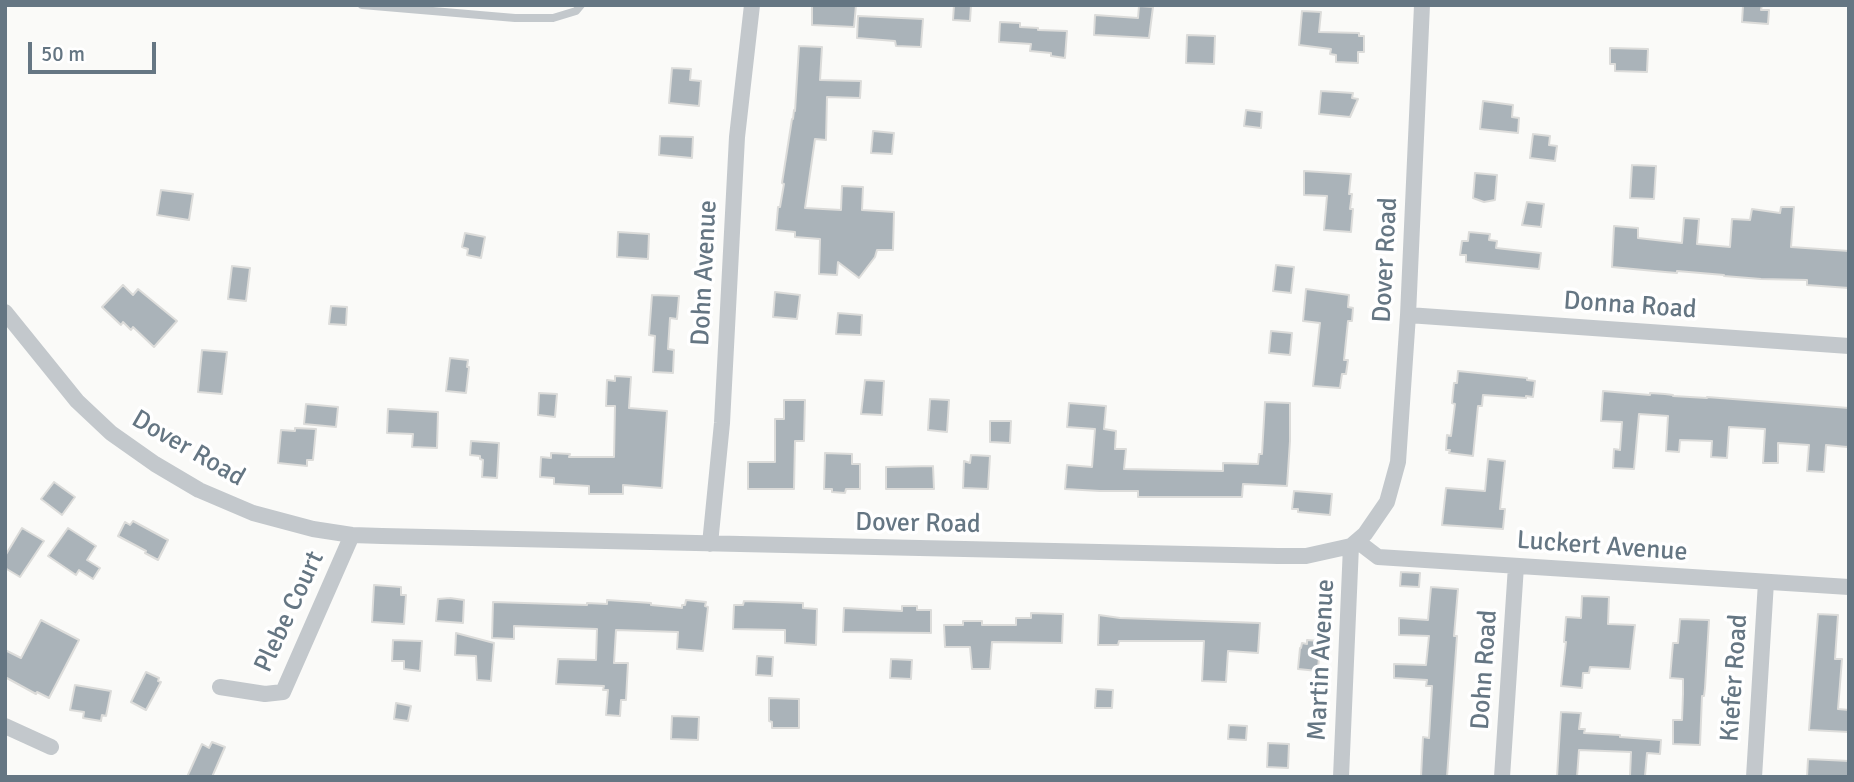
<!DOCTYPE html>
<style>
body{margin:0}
#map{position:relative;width:1854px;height:782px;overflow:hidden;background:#fafaf8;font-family:Signika,sans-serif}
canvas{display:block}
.frame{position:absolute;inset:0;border:7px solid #657683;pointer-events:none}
.scale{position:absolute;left:28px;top:42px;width:128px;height:32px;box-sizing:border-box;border:4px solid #657683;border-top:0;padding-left:9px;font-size:21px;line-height:24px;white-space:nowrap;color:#657683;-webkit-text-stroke:5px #fff;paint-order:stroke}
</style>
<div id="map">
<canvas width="1854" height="782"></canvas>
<div class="frame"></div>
<div class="scale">50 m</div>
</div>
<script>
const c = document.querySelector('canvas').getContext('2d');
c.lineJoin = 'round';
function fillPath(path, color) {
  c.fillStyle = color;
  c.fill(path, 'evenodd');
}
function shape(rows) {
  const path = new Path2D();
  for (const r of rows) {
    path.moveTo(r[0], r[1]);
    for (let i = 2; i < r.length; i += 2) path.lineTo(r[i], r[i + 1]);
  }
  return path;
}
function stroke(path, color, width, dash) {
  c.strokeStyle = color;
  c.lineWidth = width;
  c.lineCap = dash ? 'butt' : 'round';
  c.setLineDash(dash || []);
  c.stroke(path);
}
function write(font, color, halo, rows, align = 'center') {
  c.font = font + ' Signika,sans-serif';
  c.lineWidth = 7;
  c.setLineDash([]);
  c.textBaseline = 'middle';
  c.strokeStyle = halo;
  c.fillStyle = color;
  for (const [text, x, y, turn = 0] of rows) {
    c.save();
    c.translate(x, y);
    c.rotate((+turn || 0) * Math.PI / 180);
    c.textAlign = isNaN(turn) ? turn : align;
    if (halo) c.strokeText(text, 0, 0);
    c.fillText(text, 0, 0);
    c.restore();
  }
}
const building = shape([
 [812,5,856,5,854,27,812,25,812,5],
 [954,5,971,5,970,21,953,20,954,5],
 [1743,5,1762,5,1761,10,1769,10,1768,24,1742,22,1743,5],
 [1139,6,1153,7,1149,38,1094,35,1095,15,1138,18,1139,6],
 [1302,11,1321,12,1319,32,1359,33,1359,36,1364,36,1364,52,1358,52,1358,63,1336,62,1336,55,1330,54,1331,49,1299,45,1302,11],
 [858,16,923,19,921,47,896,46,895,41,857,38,858,16],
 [1000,22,1020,23,1020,27,1038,28,1038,30,1067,31,1065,58,1051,56,1051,53,1030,51,1031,44,999,42,1000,22],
 [1187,35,1215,36,1214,64,1186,63,1187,35],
 [799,46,822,47,820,80,861,81,860,98,827,97,826,140,815,139,805,208,841,210,842,186,863,187,862,210,894,212,893,250,877,250,875,257,859,278,838,262,837,275,819,274,820,239,795,237,795,232,776,230,778,207,780,207,784,184,782,183,792,119,793,119,794,110,795,111,799,46],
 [1610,48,1648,49,1647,72,1615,71,1615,64,1610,64,1610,48],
 [672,68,691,69,690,80,701,81,699,106,669,103,672,68],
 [1321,91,1353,93,1352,98,1358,99,1350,117,1319,114,1321,91],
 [1483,101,1513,105,1512,117,1519,118,1518,133,1480,129,1483,101],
 [1246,110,1262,112,1261,128,1244,126,1246,110],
 [873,131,894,133,892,154,871,153,873,131],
 [1533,134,1550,136,1549,145,1557,146,1555,161,1530,158,1533,134],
 [660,136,693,137,692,158,659,155,660,136],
 [1632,165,1656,166,1654,199,1630,198,1632,165],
 [1304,171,1351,174,1349,194,1352,194,1350,209,1353,209,1351,232,1324,230,1327,196,1304,195,1304,171],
 [1475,173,1497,175,1495,200,1484,202,1473,198,1475,173],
 [161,190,193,194,189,220,157,215,161,190],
 [1527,202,1544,204,1541,227,1522,225,1527,202],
 [1781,207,1794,207,1791,247,1849,251,1849,288,1807,285,1807,280,1761,279,1724,276,1724,275,1677,271,1677,273,1665,272,1612,267,1614,226,1638,228,1638,238,1682,243,1684,218,1699,219,1697,244,1730,247,1732,219,1750,220,1752,209,1780,213,1781,207],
 [618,232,649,234,648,259,617,257,618,232],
 [1469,232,1490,234,1489,240,1497,241,1496,248,1541,253,1539,269,1466,262,1466,255,1460,255,1462,241,1468,241,1469,232],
 [465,233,485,237,481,258,467,255,468,249,462,247,465,233],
 [1276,265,1294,267,1291,293,1273,291,1276,265],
 [232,266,250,268,246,301,228,299,232,266],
 [123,285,133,295,138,289,177,321,154,347,133,327,131,330,123,322,121,325,102,307,123,285],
 [1306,289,1349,295,1348,307,1353,308,1352,321,1348,321,1344,360,1348,360,1346,374,1342,374,1340,388,1313,386,1320,323,1303,321,1306,289],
 [775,292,800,295,797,319,773,317,775,292],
 [652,295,679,296,677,319,670,318,668,349,674,350,673,373,653,372,655,336,649,335,652,295],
 [331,306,347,307,346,325,329,324,331,306],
 [838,313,862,315,861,335,836,334,838,313],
 [1271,331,1292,333,1290,355,1269,353,1271,331],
 [202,350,227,352,222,394,198,392,202,350],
 [450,358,468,360,467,367,469,367,466,393,446,391,450,358],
 [1458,371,1527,378,1527,380,1535,381,1533,397,1526,396,1526,398,1483,395,1482,406,1478,406,1473,456,1449,453,1450,450,1446,450,1447,435,1451,436,1455,404,1452,403,1454,383,1457,383,1458,371],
 [615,376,631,377,629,408,667,411,662,488,623,485,623,494,589,494,589,486,554,484,554,478,540,477,541,457,551,458,551,453,570,454,569,457,614,457,615,406,606,406,607,380,615,381,615,376],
 [865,380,884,381,882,415,861,414,865,380],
 [1603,391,1650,395,1650,393,1665,394,1673,395,1673,396,1707,398,1707,397,1849,408,1849,445,1847,447,1826,445,1824,472,1807,471,1809,445,1778,443,1778,463,1763,463,1765,429,1729,427,1727,458,1711,457,1712,441,1680,440,1679,452,1666,451,1668,416,1639,414,1634,469,1613,468,1614,449,1620,450,1622,422,1601,421,1603,391],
 [539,393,557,394,555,417,538,415,539,393],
 [930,399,949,400,947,432,928,430,930,399],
 [784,400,805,400,804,441,795,441,794,489,748,489,748,462,775,462,775,419,784,419,784,400],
 [1265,402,1290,403,1290,441,1287,486,1243,484,1242,497,1138,497,1138,491,1100,491,1065,489,1067,465,1092,467,1095,429,1067,427,1069,403,1106,406,1104,429,1116,431,1115,449,1126,449,1124,469,1223,471,1223,463,1258,464,1259,454,1262,454,1265,402],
 [306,404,338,407,336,427,304,424,306,404],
 [388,409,438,412,437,448,412,447,413,434,387,433,388,409],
 [990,421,1011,421,1010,443,990,442,990,421],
 [295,428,316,429,313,460,307,460,307,466,278,463,281,430,295,431,295,428],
 [471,441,499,443,497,478,482,477,483,460,480,459,480,456,470,455,471,441],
 [825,453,852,454,852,464,860,464,860,489,846,489,845,493,832,492,832,489,824,489,825,453],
 [971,455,990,456,988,489,963,488,964,461,970,463,971,455],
 [1488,459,1505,461,1500,509,1505,509,1503,529,1442,525,1446,488,1485,491,1488,459],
 [933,466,934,489,886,489,886,467,933,466],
 [54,482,75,497,62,515,41,499,54,482],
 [1294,491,1332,494,1330,515,1298,512,1298,509,1292,509,1294,491],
 [133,521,168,540,158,560,145,553,146,551,118,536,125,522,130,525,133,521],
 [22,528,44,541,20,577,5,568,5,556,22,528],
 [68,528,96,546,87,560,100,568,93,579,79,570,76,575,48,556,68,528],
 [1401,572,1420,573,1419,587,1400,586,1401,572],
 [374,585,401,587,401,595,406,595,404,624,372,622,374,585],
 [1431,587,1458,589,1454,636,1457,636,1447,777,1421,777,1423,737,1429,738,1432,686,1426,686,1427,680,1394,678,1394,664,1426,665,1429,636,1399,635,1399,618,1428,620,1431,587],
 [1582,596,1609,597,1608,624,1635,625,1630,669,1590,667,1589,673,1583,673,1582,688,1561,686,1566,642,1564,642,1566,617,1581,618,1582,596],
 [450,598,464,600,463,623,436,621,438,599,450,598],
 [607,600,651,603,651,605,682,608,682,605,685,605,686,600,706,602,705,606,708,607,703,651,677,649,678,632,616,630,614,663,628,663,626,700,621,700,620,716,606,715,608,690,603,690,604,686,556,684,558,659,596,660,597,629,514,626,514,639,492,638,493,602,587,605,587,603,607,604,607,600],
 [744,601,803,603,803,608,817,609,816,645,785,643,785,630,733,629,734,605,743,605,744,601],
 [902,606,917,606,917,610,931,610,931,633,843,632,844,608,902,611,902,606],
 [1031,613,1063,614,1062,643,992,642,990,669,972,669,970,647,945,647,944,625,963,625,963,621,982,621,982,625,1016,625,1016,618,1031,618,1031,613],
 [1818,614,1838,615,1835,659,1842,659,1838,709,1849,710,1849,732,1809,730,1818,614],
 [1099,615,1120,618,1260,623,1258,653,1228,651,1226,682,1202,681,1204,641,1119,641,1118,645,1098,645,1099,615],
 [1680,619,1709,620,1705,688,1704,696,1702,696,1700,745,1673,744,1673,720,1682,720,1683,694,1683,679,1670,678,1673,643,1678,643,1680,619],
 [41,620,79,640,49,698,37,692,36,694,5,677,5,650,21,658,41,620],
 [456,633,494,643,491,681,477,680,476,656,455,655,456,633],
 [393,640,422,641,420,671,404,669,404,661,392,661,393,640],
 [1307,640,1320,641,1318,671,1298,669,1300,648,1301,648,1302,643,1307,644,1307,640],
 [757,656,773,657,772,676,756,675,757,656],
 [891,659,912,660,911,679,890,678,891,659],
 [146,672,159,678,158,681,161,682,146,710,131,702,146,672],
 [75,685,111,691,106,716,102,715,101,721,83,718,84,712,70,710,75,685],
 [1096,689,1113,690,1112,708,1095,708,1096,689],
 [769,698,799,699,799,728,772,728,772,722,769,721,769,698],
 [396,703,411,706,408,721,394,719,396,703],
 [1561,712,1581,713,1579,729,1585,729,1584,733,1620,735,1620,737,1661,740,1660,754,1647,753,1645,776,1630,776,1631,752,1579,750,1577,777,1557,777,1561,712],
 [672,716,699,717,698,740,671,739,672,716],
 [1229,725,1247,726,1246,740,1228,739,1229,725],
 [212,742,225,747,212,777,187,777,202,744,209,748,212,742],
 [1268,743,1289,744,1288,768,1267,767,1268,743],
 [1808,759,1849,761,1849,777,1807,777,1808,759]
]);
fillPath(building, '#aab3b9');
stroke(building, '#dcdcda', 2);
stroke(shape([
 [362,5,515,18,553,18,576,11,581,5]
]), '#c3c8cc', 8);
stroke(shape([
 [5,312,77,401,111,433,155,464,199,490,253,513,313,529,352,535,382,536,1278,556,1306,556,1351,546,1365,534,1387,502,1398,462,1408,315,1422,5],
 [1408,315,1849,346],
 [1357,541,1378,557,1849,587],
 [710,544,722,423,737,137,752,5],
 [220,687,265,694,283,692,352,535],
 [5,726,51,747],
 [1341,777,1351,546],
 [1502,777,1516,566],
 [1754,777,1766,582]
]), '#c3c8cc', 16);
write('26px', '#657683', '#fff', [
 ["Dover Road",1386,260,-87],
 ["Dohn Avenue",705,273,-87],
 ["Donna Road",1630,306,4],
 ["Dover Road",188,449,30],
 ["Dover Road",918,524,1],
 ["Luckert Avenue",1602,547,4],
 ["Plebe Court",290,612,-65],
 ["Martin Avenue",1322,660,-87],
 ["Dohn Road",1485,670,-86],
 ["Kiefer Road",1735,678,-86]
]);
</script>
